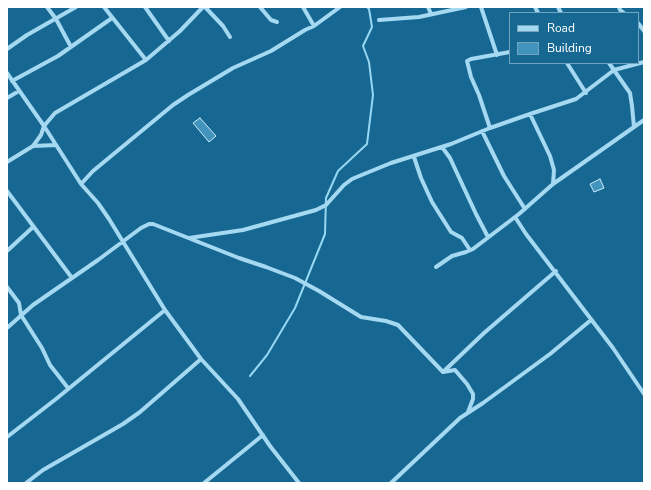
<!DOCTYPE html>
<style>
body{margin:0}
#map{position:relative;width:651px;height:490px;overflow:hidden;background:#166893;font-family:"Nunito Sans",sans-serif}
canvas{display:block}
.frame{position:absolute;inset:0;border:8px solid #fff;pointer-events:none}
.legend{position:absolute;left:509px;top:12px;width:130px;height:52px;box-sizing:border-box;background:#166893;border:1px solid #73a4be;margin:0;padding:5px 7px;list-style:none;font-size:12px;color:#fff}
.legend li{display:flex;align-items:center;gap:8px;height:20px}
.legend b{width:20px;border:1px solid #73a4be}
</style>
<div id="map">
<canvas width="651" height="490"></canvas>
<div class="frame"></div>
<ul class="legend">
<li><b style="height:5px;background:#a5d8f1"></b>Road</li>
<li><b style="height:11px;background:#4394bd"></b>Building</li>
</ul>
</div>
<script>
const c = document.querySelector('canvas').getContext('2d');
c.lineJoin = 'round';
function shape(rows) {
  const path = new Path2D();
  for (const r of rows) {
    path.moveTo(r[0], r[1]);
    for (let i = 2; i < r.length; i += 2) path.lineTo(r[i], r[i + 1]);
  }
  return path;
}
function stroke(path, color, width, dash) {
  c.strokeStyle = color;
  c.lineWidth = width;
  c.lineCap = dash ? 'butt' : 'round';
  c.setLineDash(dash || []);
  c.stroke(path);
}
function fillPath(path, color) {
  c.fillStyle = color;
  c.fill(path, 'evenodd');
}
stroke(shape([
 [250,376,267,355,295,308,325,234,326,198,338,171,367,144,373,95,369,62,363,46,372,27,369,9,367,7]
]), '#97d7f3', 2);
const building = shape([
 [200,118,216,136,209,142,193,123,200,118],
 [600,179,604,188,594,192,590,184,600,179]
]);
fillPath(building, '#4394bd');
stroke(building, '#ccecfc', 1);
stroke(shape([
 [47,7,56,19,71,47],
 [104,7,146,60],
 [145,7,169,41],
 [205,7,223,26,230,37],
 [260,7,271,20,277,22],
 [303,7,314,26],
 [428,7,431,14],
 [481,7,497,55],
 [535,7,538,13],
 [558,7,561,13],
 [619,7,620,10,624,13],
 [379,20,419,17,466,7],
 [638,23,644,31],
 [7,49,27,35,76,7],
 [567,63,586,93],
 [609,63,630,93,632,106,634,127],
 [7,73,44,126,81,184,98,203,109,219,165,310,201,359,238,399,270,446,299,483],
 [12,81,58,56,112,18],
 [7,98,19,91],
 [530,114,550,156,554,170,553,184],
 [490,128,479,95,471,77,467,61,471,59,510,52],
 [482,131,504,176,525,209],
 [33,146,56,145],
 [442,147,450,158,476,214,488,237],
 [414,157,421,178,432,202,451,232,462,238,470,250],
 [7,162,33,146,41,135,44,126,55,113,146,60,180,31,203,7],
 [81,184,93,171,173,105,188,95,233,68,271,51,305,30,314,26,340,7],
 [7,191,72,278],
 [515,217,526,234,613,348,644,394],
 [189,238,243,230,316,210,326,205,344,185,352,179,364,174,391,163,451,144,490,128,530,114,576,99,614,70,644,62],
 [7,251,33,227],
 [436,267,452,256,466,252,473,249,519,214,553,184,644,120],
 [7,287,19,303,21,315,42,348,50,365,68,388],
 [7,328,33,305,98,260,141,228,149,224,153,224,239,258,266,267,295,278,319,291,361,317,386,321,398,325,443,372,455,370,467,384,473,394,473,399,468,412],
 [443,372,484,333,556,271],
 [7,437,56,399,165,310],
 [26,483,43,470,123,424,140,412,201,359],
 [204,483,263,435],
 [391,483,460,418,483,403,550,354,591,320]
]), '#a5d8f1', 4);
</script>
